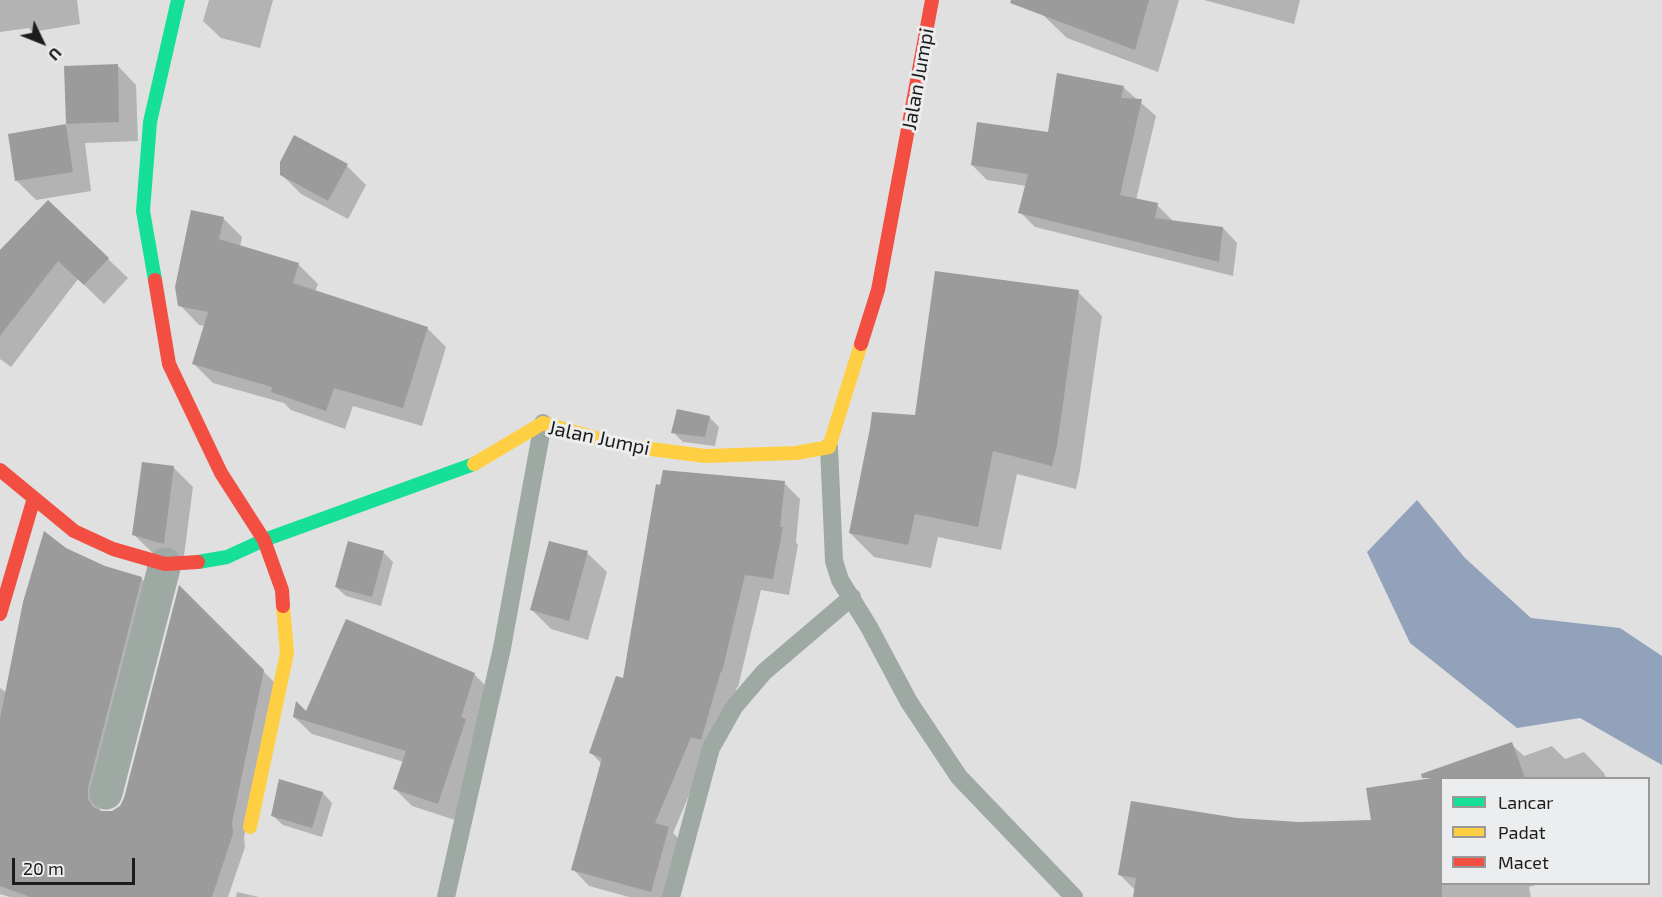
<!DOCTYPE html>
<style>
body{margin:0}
#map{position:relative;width:1662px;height:897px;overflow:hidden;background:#e0e0e0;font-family:"Exo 2",sans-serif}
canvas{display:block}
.legend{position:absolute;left:1440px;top:777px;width:210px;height:108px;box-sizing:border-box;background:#ecedee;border:2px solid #99999a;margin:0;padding:8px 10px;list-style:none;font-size:18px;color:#1c1c1c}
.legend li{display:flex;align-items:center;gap:12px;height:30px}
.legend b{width:30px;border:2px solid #99999a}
.north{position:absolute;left:12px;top:12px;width:60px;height:60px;-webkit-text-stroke:4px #ecedee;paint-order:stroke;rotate:133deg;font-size:16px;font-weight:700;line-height:24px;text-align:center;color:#1c1c1c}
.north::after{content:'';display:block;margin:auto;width:21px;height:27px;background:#1c1c1c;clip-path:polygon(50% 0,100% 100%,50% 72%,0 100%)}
.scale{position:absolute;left:12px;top:858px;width:123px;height:27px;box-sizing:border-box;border:3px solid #1c1c1c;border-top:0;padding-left:8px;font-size:18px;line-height:21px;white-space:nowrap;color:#1c1c1c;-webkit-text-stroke:4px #ecedee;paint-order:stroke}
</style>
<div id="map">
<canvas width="1662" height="897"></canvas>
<ul class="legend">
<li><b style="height:8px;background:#16e098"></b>Lancar</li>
<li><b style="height:8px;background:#ffcf43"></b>Padat</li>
<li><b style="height:8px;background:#f24e42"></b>Macet</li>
</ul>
<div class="north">U</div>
<div class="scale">20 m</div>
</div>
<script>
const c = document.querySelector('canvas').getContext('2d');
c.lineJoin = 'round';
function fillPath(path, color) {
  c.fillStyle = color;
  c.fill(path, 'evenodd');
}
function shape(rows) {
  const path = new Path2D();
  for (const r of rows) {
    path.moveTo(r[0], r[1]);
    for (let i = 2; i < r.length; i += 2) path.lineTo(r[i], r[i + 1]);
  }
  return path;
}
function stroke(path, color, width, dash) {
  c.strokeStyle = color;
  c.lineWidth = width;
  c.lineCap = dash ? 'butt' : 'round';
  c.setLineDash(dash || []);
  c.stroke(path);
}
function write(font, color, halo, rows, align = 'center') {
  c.font = font + ' "Exo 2",sans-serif';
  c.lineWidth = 6;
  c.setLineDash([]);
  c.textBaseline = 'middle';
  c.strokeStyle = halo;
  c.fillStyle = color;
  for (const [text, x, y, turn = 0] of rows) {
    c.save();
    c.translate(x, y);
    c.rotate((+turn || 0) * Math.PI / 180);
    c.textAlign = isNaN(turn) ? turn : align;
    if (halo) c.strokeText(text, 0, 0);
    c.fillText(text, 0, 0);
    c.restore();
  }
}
fillPath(shape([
 [1417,500,1465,558,1531,618,1620,628,1662,656,1662,765,1580,718,1517,728,1410,643,1367,552]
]), '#91a2ba');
fillPath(shape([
 [0,0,77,0,80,24,32,32,29,28,0,32],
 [209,0,273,0,260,48,221,38,203,21],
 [1048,0,1179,0,1158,72,1067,38,1043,15],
 [1204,0,1300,0,1294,24],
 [117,65,136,85,138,141,85,143,91,191,36,200,16,180,10,135,67,125,65,67],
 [1059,75,1124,88,1156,116,1136,200,1157,205,1172,220,1172,222,1223,228,1237,243,1233,276,1035,227,1020,212,1027,186,987,180,972,165,1049,134],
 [347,166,366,185,348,219,301,194,281,174],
 [48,202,128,278,104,304,78,279,11,367,0,359,0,253],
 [223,218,242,237,240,247,299,265,318,284,315,292,427,328,446,347,422,426,353,406,345,429,291,410,284,403,213,383,194,364,205,326,199,325,180,305],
 [1078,292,1102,316,1080,470,1076,489,1017,474,1001,550,938,537,931,568,874,557,850,533,917,417],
 [709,417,719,427,715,446,683,442,673,432],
 [173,467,193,487,183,563,154,554,134,535],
 [784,483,800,499,796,542,798,545,789,595,761,590,738,687,737,687,717,755,707,753,673,833,685,845,670,897,629,897,589,886,573,869,602,764,591,753,624,680],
 [65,549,105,567,141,578,154,591,100,802,100,812,112,812,121,807,126,798,180,588,276,684,244,837,245,847,228,897,10,897,0,894,0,688,7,693],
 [383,552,393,562,381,606,346,596,336,587],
 [587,553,607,572,588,640,551,629,532,610],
 [474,674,492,692,455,820,412,806,395,789,404,762,312,734,294,717],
 [1511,744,1524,756,1552,746,1565,759,1584,752,1604,773,1606,778,1442,778,1466,775],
 [323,793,332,803,322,837,283,825,273,816],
 [1120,875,1442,884,1539,884,1529,887,1531,897,1135,897,1136,891],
 [237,892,259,897,236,897]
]), '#0003');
fillPath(shape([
 [1011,0,1149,0,1135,50,1010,3],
 [118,64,119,122,66,124,64,66],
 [1057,73,1124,86,1121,98,1142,99,1120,195,1158,203,1155,218,1223,227,1219,262,1018,213,1028,174,971,165,977,122,1048,132],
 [66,124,73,172,15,181,8,134],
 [294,135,348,164,328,201,280,175,280,162],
 [48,200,109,258,84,285,58,261,0,336,0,250],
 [191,210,224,217,219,239,299,263,293,283,428,327,403,408,334,388,326,411,271,392,272,387,192,364,208,312,178,306,175,287],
 [935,271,1079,290,1057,446,1052,466,993,451,978,527,915,514,908,545,849,533,870,428,872,412,915,415],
 [677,409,710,416,705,437,671,433],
 [142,462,174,466,164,544,132,535],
 [663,470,785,481,780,527,783,527,773,579,745,575,722,672,721,671,701,740,691,737,655,823,669,827,651,892,571,870,602,758,589,753,616,676,623,678,656,484,660,485],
 [44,531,66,548,105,566,142,577,88,788,88,799,93,807,102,811,112,811,120,806,124,798,179,585,264,670,232,823,233,834,212,897,30,897,0,886,0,719,23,602],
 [348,541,384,551,372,597,335,587],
 [549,541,588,551,569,621,530,610],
 [346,619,475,673,461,717,466,719,438,804,393,789,406,751,293,717,296,701,306,711],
 [1512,742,1525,778,1442,778,1442,897,1133,897,1136,878,1118,875,1131,801,1237,818,1299,822,1371,820,1366,788,1432,778,1422,778,1421,774],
 [279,779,323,792,312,828,271,816]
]), '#9b9b9b');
stroke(shape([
 [829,447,834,561,840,580,869,627,909,702,959,777,1074,897],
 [446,897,502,648,543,423],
 [671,897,711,748,734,707,764,672,852,597]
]), '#9fa9a4', 18);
stroke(shape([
 [106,793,165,564]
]), '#9fa9a4', 33);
stroke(shape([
 [155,280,143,211,150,122,178,0],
 [198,562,227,557,264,540,474,464]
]), '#16e098', 14);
stroke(shape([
 [474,464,543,423,620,445,705,456,796,453,829,447,861,344],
 [250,827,287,653,283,606]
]), '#ffcf43', 14);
stroke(shape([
 [155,280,169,364,221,473,264,540,282,590,283,606],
 [861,344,878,290,932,0],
 [0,470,74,531,113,549,165,564,198,562],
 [0,614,34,498]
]), '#f24e42', 14);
write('20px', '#1c1c1c', '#ecedee', [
 ["Jalan Jumpi",918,79,-80],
 ["Jalan Jumpi",599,438,12]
]);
</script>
